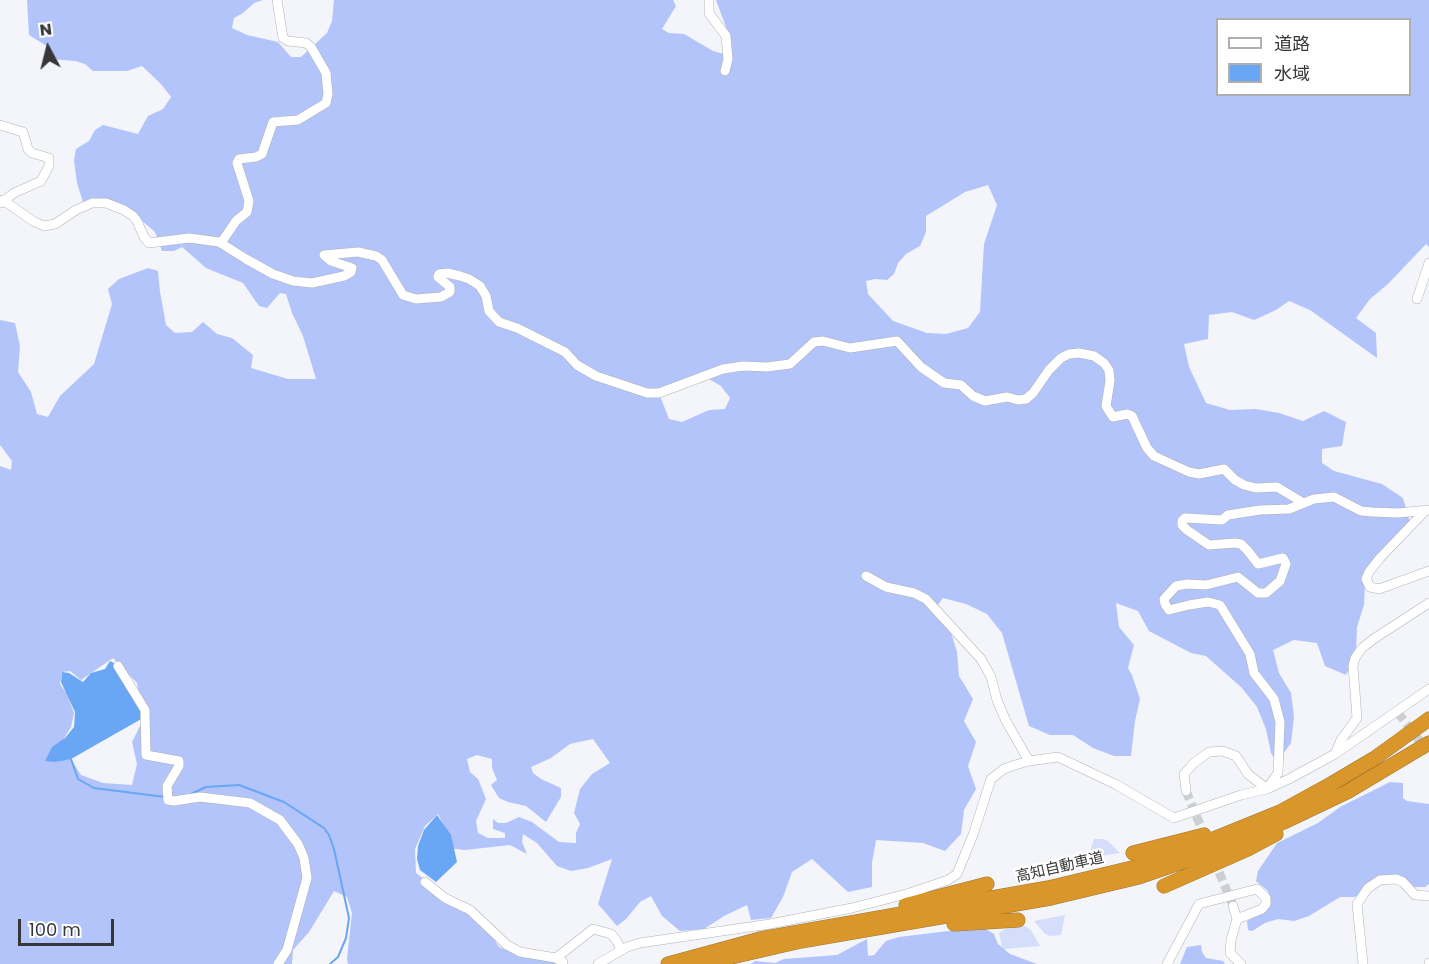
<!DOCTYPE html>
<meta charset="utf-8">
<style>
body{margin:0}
#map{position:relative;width:1429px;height:964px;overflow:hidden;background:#f3f5fa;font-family:Poppins,"Noto Sans JP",sans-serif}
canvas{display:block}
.legend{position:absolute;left:1216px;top:18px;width:195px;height:78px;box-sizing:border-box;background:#fff;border:2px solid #afafb0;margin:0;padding:8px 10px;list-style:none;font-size:18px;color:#373739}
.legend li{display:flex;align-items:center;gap:12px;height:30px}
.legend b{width:30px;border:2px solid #afafb0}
.north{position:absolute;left:18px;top:18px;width:60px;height:60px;-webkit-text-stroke:4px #fff;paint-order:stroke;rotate:353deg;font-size:16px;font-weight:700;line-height:24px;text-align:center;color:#373739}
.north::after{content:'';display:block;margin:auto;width:21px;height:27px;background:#373739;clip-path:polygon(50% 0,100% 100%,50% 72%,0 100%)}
.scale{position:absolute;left:18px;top:919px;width:96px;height:27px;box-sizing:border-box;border:3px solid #373739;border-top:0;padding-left:8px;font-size:18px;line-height:21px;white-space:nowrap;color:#373739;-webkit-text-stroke:4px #fff;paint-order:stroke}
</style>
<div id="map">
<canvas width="1429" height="964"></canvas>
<ul class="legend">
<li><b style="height:8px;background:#fff"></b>道路</li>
<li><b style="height:16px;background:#69a6f3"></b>水域</li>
</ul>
<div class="north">N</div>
<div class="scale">100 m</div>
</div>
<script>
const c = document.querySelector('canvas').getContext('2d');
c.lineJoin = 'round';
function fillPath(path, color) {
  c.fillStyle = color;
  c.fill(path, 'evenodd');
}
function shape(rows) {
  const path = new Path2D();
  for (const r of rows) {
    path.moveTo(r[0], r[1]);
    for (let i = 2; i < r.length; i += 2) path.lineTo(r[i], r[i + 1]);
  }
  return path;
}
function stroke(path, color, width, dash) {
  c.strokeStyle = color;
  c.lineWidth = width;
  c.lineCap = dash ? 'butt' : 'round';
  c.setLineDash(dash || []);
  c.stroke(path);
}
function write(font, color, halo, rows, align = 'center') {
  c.font = font + ' Poppins,"Noto Sans JP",sans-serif';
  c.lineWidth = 4.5;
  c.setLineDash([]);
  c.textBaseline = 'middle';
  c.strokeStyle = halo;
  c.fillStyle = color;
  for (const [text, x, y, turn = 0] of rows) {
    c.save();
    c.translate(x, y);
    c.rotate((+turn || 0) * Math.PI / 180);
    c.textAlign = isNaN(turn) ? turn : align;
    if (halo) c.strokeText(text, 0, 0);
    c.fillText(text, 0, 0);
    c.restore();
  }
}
fillPath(shape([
 [1094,839,1103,839,1108,841,1120,853,1088,858],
 [1065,915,1061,935,1050,936,1045,934,1034,921],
 [1023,925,1031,930,1040,946,1004,949,1002,947,999,933,1011,926]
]), '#d4defb');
fillPath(shape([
 [27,0,263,0,254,3,243,13,234,18,232,28,247,35,278,42,291,57,301,57,327,33,332,21,334,0,673,0,676,6,662,29,669,33,684,34,713,51,724,54,729,35,716,0,1429,0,1429,247,1426,244,1388,284,1370,299,1356,318,1376,333,1377,358,1310,310,1289,301,1276,310,1254,320,1232,312,1209,315,1208,339,1184,344,1189,367,1206,403,1230,410,1256,409,1279,413,1303,421,1324,411,1346,422,1342,446,1322,449,1322,463,1334,471,1382,484,1403,498,1410,522,1365,580,1364,605,1357,627,1356,653,1346,675,1325,666,1317,643,1294,640,1273,650,1279,673,1291,693,1294,717,1291,743,1277,762,1271,753,1266,729,1257,707,1242,688,1206,656,1191,653,1149,631,1138,611,1116,603,1119,627,1134,645,1128,668,1132,675,1140,699,1135,721,1131,756,1114,756,1093,748,1073,735,1050,735,1029,726,1002,633,987,614,966,604,943,598,934,610,950,629,957,652,959,676,973,699,964,721,976,742,968,766,976,789,964,810,961,834,945,851,923,843,876,840,872,863,872,887,848,892,812,859,792,872,783,897,771,918,751,920,747,905,724,916,704,929,680,931,662,916,651,896,640,902,626,919,617,926,598,904,612,859,588,868,571,871,557,866,537,843,523,834,522,842,527,854,510,845,465,850,447,848,449,835,438,814,425,826,415,849,416,873,486,926,499,947,522,956,557,961,555,964,348,964,347,959,352,913,347,897,334,891,309,932,293,950,292,964,0,964,0,466,11,470,12,461,0,445,0,320,15,323,20,346,18,372,31,392,37,414,48,417,60,396,94,364,112,304,108,289,119,279,148,268,158,271,160,292,166,325,175,333,192,332,203,322,217,334,232,338,253,355,251,368,288,379,316,379,303,336,292,313,286,294,280,293,267,308,259,306,243,283,206,268,182,247,174,251,162,251,155,232,131,211,104,198,83,202,77,183,74,160,76,149,89,141,95,130,103,125,138,134,148,116,163,109,171,97,161,84,142,66,127,71,93,71,85,64,75,61,51,59,50,48,29,35],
 [1218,20,1410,20,1410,94,1218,94],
 [988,185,997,205,984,244,980,312,968,328,946,334,927,333,893,321,868,294,866,281,875,279,887,280,894,274,898,263,906,254,920,246,926,232,926,216,965,192],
 [709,379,721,386,730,398,725,409,709,410,682,422,669,419,660,396,690,384],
 [113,658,137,683,139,698,142,722,132,742,137,764,132,785,103,783,81,775,71,759,48,761,63,740,71,727,74,713,67,694,60,684,62,672,70,671,81,680],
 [593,739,610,763,592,774,580,789,574,813,580,824,576,833,576,843,559,842,532,822,519,817,506,823,498,823,493,819,493,829,505,833,505,838,488,838,478,833,476,821,486,799,478,779,470,772,467,759,477,755,492,759,492,768,497,780,491,785,499,798,508,802,526,806,546,822,561,797,561,788,541,779,533,773,531,767,551,758,570,744],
 [1390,782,1403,783,1403,798,1407,801,1429,804,1429,884,1425,887,1415,887,1390,881,1376,883,1368,894,1353,897,1340,897,1309,916,1294,921,1278,919,1265,923,1252,931,1248,930,1247,921,1266,911,1269,896,1268,891,1256,881,1258,871,1277,843,1318,823,1340,807],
 [982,927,994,934,998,944,1010,954,1037,964,751,964,755,961,775,963,784,959,837,955,867,939,868,956,874,955,886,941,899,937],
 [1201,945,1202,952,1206,958,1223,961,1225,964,1180,964,1187,947]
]), '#b2c4f9');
fillPath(shape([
 [110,661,123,668,136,687,143,718,71,759,55,762,45,761,52,747,65,738,74,727,75,712,61,682,62,672,69,673,83,682,91,673,105,669],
 [437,815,451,835,457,862,436,882,420,870,417,859,418,846,424,830]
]), '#69a6f3');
stroke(shape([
 [71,759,78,779,94,788,165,797],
 [191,794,206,787,239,785,284,802,324,828,329,835,334,849,349,918,346,938,338,957,330,964]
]), '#69a6f3', 2);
stroke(shape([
 [1398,713,1429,753],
 [1186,791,1206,839],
 [1214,860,1232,903]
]), '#cdcfd3', 9, [9, 4.5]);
const minor = shape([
 [709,0,709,13,726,36,728,59,725,71],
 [0,125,23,132,28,149,32,153,49,158,49,166,41,181,14,193,1,203],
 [3,200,33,221,44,226,55,224,76,210,92,203,106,203,124,210,133,216,137,221,144,237,149,243,189,238,219,242,246,259,273,274,293,281,312,283,344,276,351,272,352,268,331,261,324,255,358,252,376,256,382,260,403,295,416,299,441,297,450,292,450,287,438,277,439,274,447,273,460,276,469,279,480,286,486,296,489,311,499,322,517,328,565,352,577,365,596,376,647,393,659,393,723,369,743,366,767,367,790,364,814,342,823,341,850,348,897,341,921,367,944,383,961,385,973,396,985,401,1007,397,1018,400,1026,399,1033,393,1049,370,1061,358,1069,354,1079,353,1094,356,1104,363,1109,370,1110,381,1106,406,1109,411,1113,417,1127,414,1132,416,1147,448,1154,456,1189,472,1199,474,1224,469,1235,480,1244,485,1256,488,1277,487,1302,502],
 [221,243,236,221,247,212,249,201,237,163,239,159,256,157,262,154,273,122,298,120,326,103,328,94,326,73,311,47,306,43,288,41,283,38,277,0],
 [1417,299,1429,263],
 [1426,510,1380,558,1369,572,1366,579,1370,587,1379,589,1429,571],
 [866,576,886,587,914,593,926,599,981,659,991,677,997,700,1006,721,1029,761],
 [118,666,145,710,146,755,179,761,179,766,167,786,168,800,174,801,200,797,250,803,280,820,298,844,304,858,307,878,287,950,278,964],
 [1335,754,1341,740,1357,718,1353,666,1355,658,1362,648,1375,638,1429,603],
 [1268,787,1278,773,1280,722,1274,699,1254,673,1250,654,1220,605,1208,602,1189,605,1169,610,1165,604,1164,599,1176,586,1187,584,1206,585,1238,577,1258,593,1266,593,1280,581,1286,564,1283,558,1258,564,1248,551,1241,544,1235,543,1209,545,1187,530,1182,525,1182,521,1185,518,1222,520,1228,515,1260,510,1289,509,1314,499,1334,497,1361,511,1372,512,1398,513,1429,510],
 [1186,791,1184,774,1194,763,1209,752,1223,751,1236,756,1248,774,1267,789],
 [425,882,445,898,470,910,507,945,520,952,556,958,563,962],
 [1233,906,1237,919,1231,940,1230,953,1241,964],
 [556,958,593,929,611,934,617,941,621,950],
 [598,964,627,947,640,943,770,924,852,908,910,893,948,880,957,874,973,835,991,779,1004,769,1015,765,1029,761,1058,757,1115,784,1174,818,1241,795,1267,789,1289,779,1335,754,1429,689],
 [1167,964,1199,904,1257,889,1266,898,1266,904,1262,909,1237,919],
 [1363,964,1357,904,1368,888,1380,880,1396,879,1403,882,1415,895,1429,896],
 [1429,964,1429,963]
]);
const highway = shape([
 [1133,853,1204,835],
 [1164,886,1248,849,1276,834],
 [906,905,987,884],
 [954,924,1018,920],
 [668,964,760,939,1048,888,1136,867,1179,853,1280,812,1331,784,1375,758,1429,719],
 [701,964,801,941,1051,898,1139,877,1229,846,1284,822,1347,792,1429,743]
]);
stroke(minor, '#b0b2b6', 10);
stroke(highway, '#a07530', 15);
stroke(minor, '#fff', 9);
stroke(highway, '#d9972b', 14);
write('15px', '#373739', '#fff', [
 ["高知自動車道",1060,868,-13]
]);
</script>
